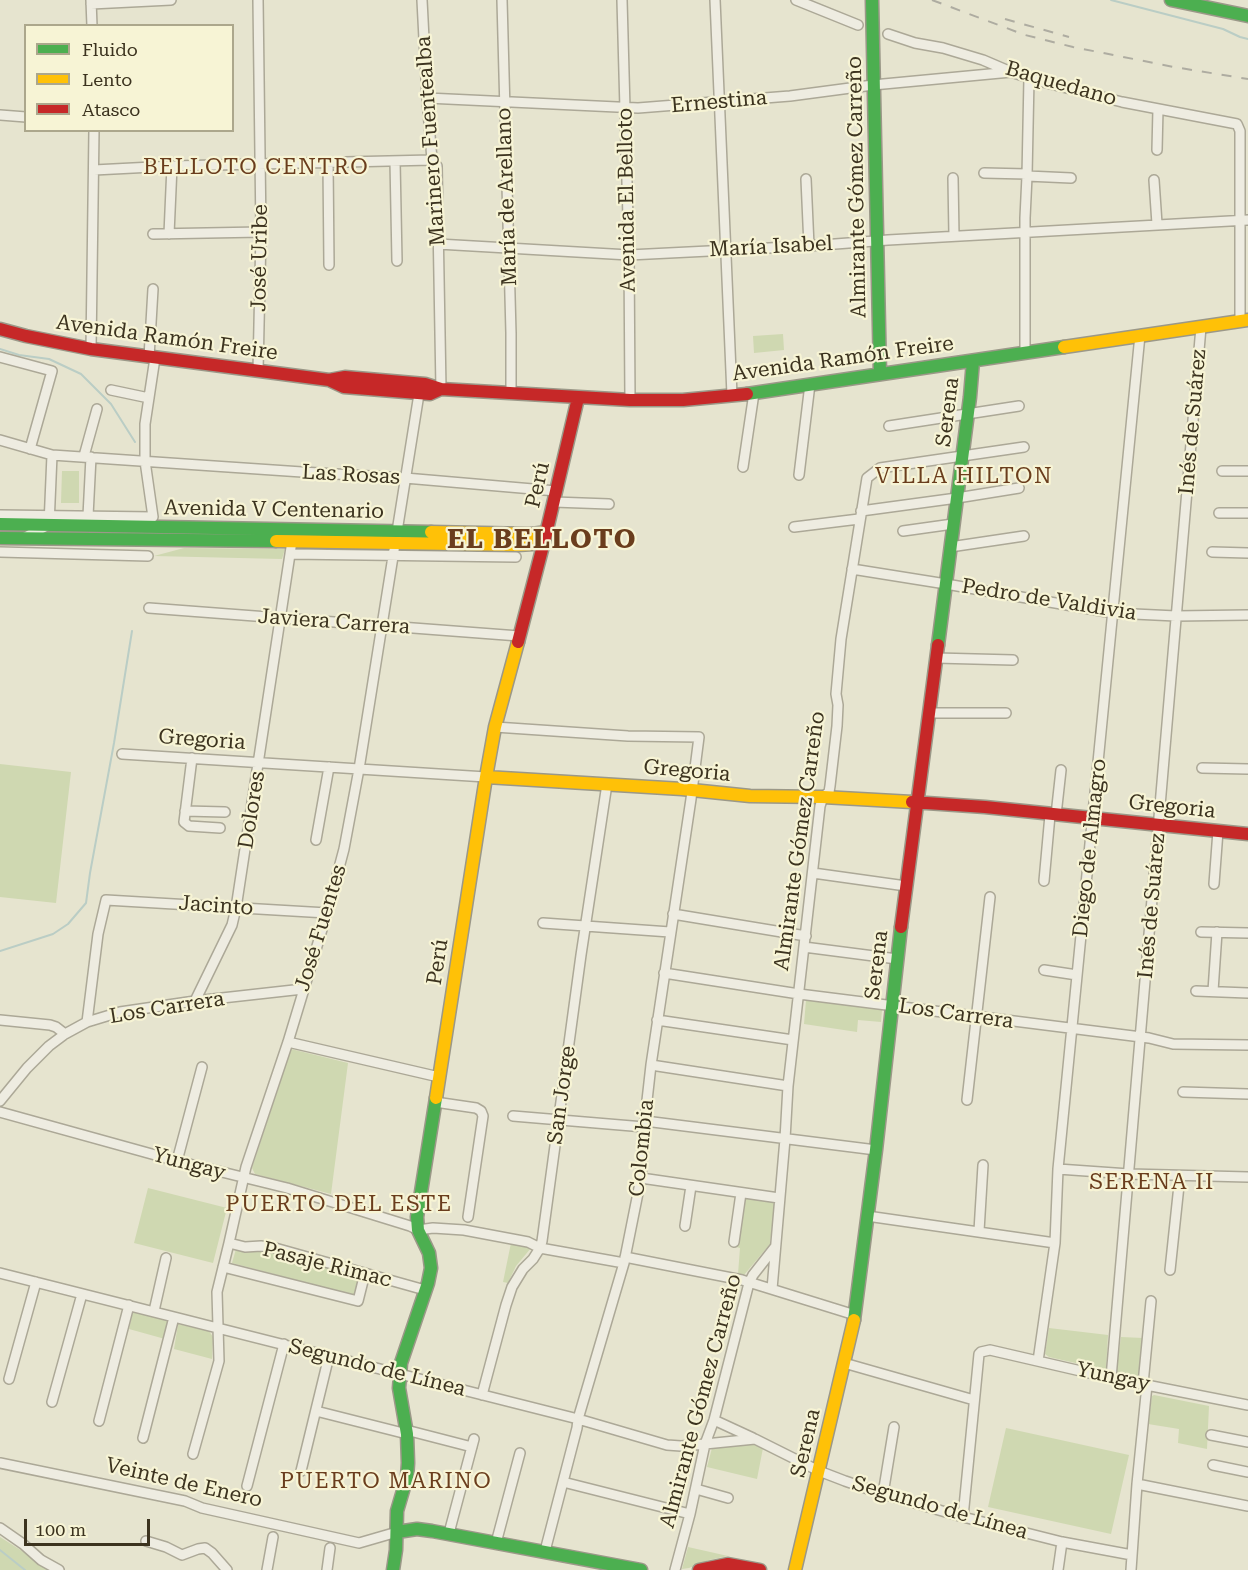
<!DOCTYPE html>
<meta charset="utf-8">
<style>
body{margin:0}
#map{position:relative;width:1248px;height:1570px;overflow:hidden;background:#e6e4cf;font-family:"Roboto Serif",serif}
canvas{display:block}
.legend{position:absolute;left:24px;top:24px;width:210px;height:108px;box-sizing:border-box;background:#f7f4d5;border:2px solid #aca78c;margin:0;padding:8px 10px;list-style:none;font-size:18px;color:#3c331f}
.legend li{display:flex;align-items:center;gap:12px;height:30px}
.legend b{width:30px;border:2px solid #aca78c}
.scale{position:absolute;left:24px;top:1519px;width:126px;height:27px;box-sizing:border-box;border:3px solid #3c331f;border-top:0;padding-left:8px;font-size:18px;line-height:21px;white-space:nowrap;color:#3c331f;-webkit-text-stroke:4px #f7f4d5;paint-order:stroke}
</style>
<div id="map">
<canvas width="1248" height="1570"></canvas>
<ul class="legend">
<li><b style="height:8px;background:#4caf50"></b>Fluido</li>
<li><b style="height:8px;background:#ffc107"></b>Lento</li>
<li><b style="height:8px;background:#c62828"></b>Atasco</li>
</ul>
<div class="scale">100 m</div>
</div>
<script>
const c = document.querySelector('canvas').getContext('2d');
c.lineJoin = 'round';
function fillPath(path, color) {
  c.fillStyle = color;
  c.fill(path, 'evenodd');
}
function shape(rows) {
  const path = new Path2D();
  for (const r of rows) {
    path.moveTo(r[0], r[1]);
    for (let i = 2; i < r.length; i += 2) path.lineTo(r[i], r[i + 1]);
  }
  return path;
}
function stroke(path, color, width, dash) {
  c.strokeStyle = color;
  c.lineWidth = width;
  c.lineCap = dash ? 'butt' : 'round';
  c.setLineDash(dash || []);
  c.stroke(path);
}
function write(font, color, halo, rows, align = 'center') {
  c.font = font + ' "Roboto Serif",serif';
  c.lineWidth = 4.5;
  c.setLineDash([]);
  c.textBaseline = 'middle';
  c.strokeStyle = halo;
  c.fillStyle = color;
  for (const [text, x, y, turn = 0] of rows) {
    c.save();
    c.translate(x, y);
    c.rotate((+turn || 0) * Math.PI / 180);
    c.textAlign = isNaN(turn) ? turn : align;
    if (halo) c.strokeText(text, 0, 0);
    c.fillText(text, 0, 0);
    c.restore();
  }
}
fillPath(shape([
 [783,334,784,350,754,353,753,336],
 [62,471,79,471,79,503,61,503],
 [184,548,285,549,282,559,154,556],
 [0,764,71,772,56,903,0,897],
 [806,1000,882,1010,881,1022,858,1020,857,1032,804,1024],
 [291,1049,348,1063,331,1194,255,1174,252,1168],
 [148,1188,227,1208,213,1263,134,1243],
 [743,1197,775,1200,770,1244,744,1275,738,1274,740,1248,736,1247],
 [511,1243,529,1246,531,1248,516,1266,508,1283,503,1282],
 [236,1249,264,1250,360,1276,357,1294,353,1295,232,1263],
 [133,1311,169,1320,165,1339,129,1329],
 [178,1324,209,1331,213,1337,212,1359,174,1349],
 [1049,1328,1108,1335,1106,1370,1049,1357,1045,1354],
 [1121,1337,1143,1338,1140,1377,1116,1372],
 [1154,1395,1209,1406,1207,1449,1178,1443,1179,1429,1148,1424,1152,1396],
 [1006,1428,1129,1455,1111,1534,988,1507],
 [753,1444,763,1448,757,1479,707,1467,712,1448],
 [0,1537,52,1570,0,1570],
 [688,1547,728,1556,709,1560,689,1568,682,1569]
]), '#cfd8b1');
stroke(shape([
 [1111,0,1223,29,1240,37,1248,39],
 [0,349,19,355,49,359,81,374,111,404,135,442],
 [0,951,53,934,68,924,86,903,90,873,114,743,132,631],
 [0,1550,25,1570]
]), '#bacdc5', 2);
const street = shape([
 [91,0,92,26],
 [422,0,427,98,432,160,437,166,441,389],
 [502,0,511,333,511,394],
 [622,0,629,255,630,400],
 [715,0,732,395],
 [796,0,858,25],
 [91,4,171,0],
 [888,34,915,43,943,48,983,60,1011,72,1039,81,1122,102,1237,124,1240,131,1240,321],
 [427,98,638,108,790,96,873,85,1011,72],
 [0,115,26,117],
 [1157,150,1158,109],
 [395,161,397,261],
 [328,163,329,265],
 [94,170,172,166,432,160],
 [984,173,1027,174],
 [1027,176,1071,178],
 [953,178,954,236],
 [806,179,809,246],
 [1154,180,1157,224],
 [153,234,261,232],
 [169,234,172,166],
 [438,244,629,255,809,246,888,240,1248,220],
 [91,349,94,130],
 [1025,352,1025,218,1027,176,1029,78],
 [0,357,52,371,30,449],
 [149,357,153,289],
 [258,371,261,232,258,0],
 [111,390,149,398],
 [889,426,1019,406],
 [0,440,52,455,302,472,405,478,556,491],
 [84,456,97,409],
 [743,467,754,393],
 [1222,471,1248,471],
 [799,475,810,384],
 [554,502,609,504],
 [861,511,957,498,1019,488],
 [1219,513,1248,513],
 [0,515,153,517,145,461,145,424,155,358],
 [88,516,91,457],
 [794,527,859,519],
 [903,531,953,524],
 [23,538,49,525,52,455],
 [950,547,1024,536],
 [0,552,148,556],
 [1212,552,1248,553],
 [290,554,516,557],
 [852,569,946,584,1113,613,1176,616,1248,615],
 [149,608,519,636],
 [936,658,1013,660],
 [929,713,1006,713],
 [495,727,628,736,699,737,691,799,651,1065,644,1127,641,1178,624,1263,578,1419,577,1428,545,1551],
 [122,754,486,777],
 [192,758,184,822,189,826,220,828],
 [1202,768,1248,769],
 [185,811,225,812],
 [1056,815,1061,770],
 [316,840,329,767],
 [813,873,906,886],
 [1044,881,1050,815],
 [1214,884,1218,831],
 [673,914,806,936],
 [543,923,670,932],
 [1201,932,1248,933],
 [804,947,897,959],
 [1044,970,1077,975],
 [664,973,799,994,1149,1038,1173,1044,1248,1045],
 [1196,991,1248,993],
 [1213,991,1217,932],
 [195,1001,232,925,236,908,292,541],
 [0,1020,50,1025,56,1027,65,1034],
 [657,1020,793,1040],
 [87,1022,98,934,106,900,327,913],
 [288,1042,439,1077],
 [651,1065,788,1086],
 [1183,1092,1248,1094],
 [967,1100,990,897],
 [0,1101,27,1068,49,1046,65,1034,87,1022,120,1012,195,1001,303,989],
 [435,1102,476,1108,481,1111,483,1116,468,1217],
 [0,1112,177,1161,287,1188,410,1226,418,1230,433,1228,464,1230,528,1242,540,1248,624,1263],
 [513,1116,644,1127],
 [645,1121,876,1150],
 [177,1161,202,1067],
 [1058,1169,1129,1174,1248,1177],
 [641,1178,779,1198],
 [867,1216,1055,1243],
 [685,1226,691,1186],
 [979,1231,983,1165],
 [734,1242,741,1193],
 [229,1243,245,1247,261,1246,275,1248,425,1290],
 [625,1257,742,1280,855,1315],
 [223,1267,358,1301,365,1273],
 [1170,1270,1180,1176],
 [0,1273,578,1419,667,1445,681,1446,705,1444,755,1439,819,1471,845,1481,883,1494,963,1517,1062,1542,1132,1555],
 [772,1289,785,1139,788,1086,820,806,823,797,829,792,830,786,837,726,838,705,836,694,841,639,867,478,880,468,1024,447],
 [154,1311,166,1258],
 [1038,1361,1055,1243,1058,1169,1140,335],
 [844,1363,974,1400],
 [1111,1378,1201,327],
 [9,1379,36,1282],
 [1143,1384,1151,1301],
 [482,1395,506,1305,512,1287,523,1269,533,1259,540,1248,542,1241,581,955,607,784],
 [52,1402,82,1294],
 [316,1411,407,1434],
 [714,1420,753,1438],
 [99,1421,129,1305],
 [406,1430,472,1447],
 [1211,1435,1248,1442],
 [143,1438,174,1317],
 [193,1454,219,1361,217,1292,229,1243,246,1167,288,1042,327,913,344,849,359,769,419,394],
 [0,1463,185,1501,202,1508,359,1543,397,1532],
 [1213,1465,1248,1472],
 [301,1471,329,1356],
 [563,1482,690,1514],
 [1137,1484,1248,1506],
 [247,1486,284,1344],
 [696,1489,728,1498],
 [883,1494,894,1427],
 [963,1517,979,1354,981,1352,990,1350,1111,1378,1248,1405],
 [0,1528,23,1544,41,1560,59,1570],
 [449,1533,474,1439],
 [146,1541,166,1547,182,1555,198,1549,205,1548,212,1553,227,1570],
 [496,1543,520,1453],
 [267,1570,273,1537],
 [327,1570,330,1548],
 [675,1570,690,1514,705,1444,714,1420,749,1283,753,1275,775,1247],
 [1058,1570,1062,1542],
 [1131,1570,1137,1484,1147,1385]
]);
const fast = shape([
 [872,0,880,374],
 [1171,0,1248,16],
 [747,394,1064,347],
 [0,524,431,532],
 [0,538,276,541],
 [938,645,970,397,973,361],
 [854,1320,876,1150,901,927],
 [397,1532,417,1529,432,1531,641,1570],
 [393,1570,396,1550,397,1511,407,1477,408,1463,407,1434,399,1388,401,1363,428,1283,431,1268,429,1253,418,1230,417,1217,436,1098]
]);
const slow = shape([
 [1064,347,1248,320],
 [431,532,532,534,547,532],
 [276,541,517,545,533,544,545,538],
 [486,777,682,789,750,796,823,797,912,802],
 [436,1098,486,777,495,727,518,642],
 [795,1570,854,1320]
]);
const jam = shape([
 [0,329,26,336,91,349,329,380,344,387,430,394,441,389],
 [329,380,345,377,425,384,441,389,630,400,683,400,747,394],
 [518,642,545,538,578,398],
 [912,802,985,807,1248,834],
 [901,927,938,645],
 [699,1570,728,1564,760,1570]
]);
stroke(street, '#aca897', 12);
stroke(fast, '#9b9888', 15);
stroke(slow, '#9b9888', 15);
stroke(jam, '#9b9888', 15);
stroke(street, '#eeece1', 9);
stroke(fast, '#4caf50', 12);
stroke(slow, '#ffc107', 12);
stroke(jam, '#c62828', 12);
stroke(shape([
 [932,0,1025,35,1073,47,1174,67,1248,79],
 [1005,19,1069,37]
]), '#aeaca1', 2, [10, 10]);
write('21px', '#3c331f', '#f7f4d5', [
 ["Baquedano",1061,84,16],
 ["Ernestina",719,102,-5],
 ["Marinero Fuentealba",431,141,-94],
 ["Almirante Gómez Carreño",857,187,-91],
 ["María de Arellano",507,197,-92],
 ["Avenida El Belloto",627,200,-91],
 ["María Isabel",771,247,-3],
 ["José Uribe",260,258,-89],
 ["Avenida Ramón Freire",167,338,8],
 ["Avenida Ramón Freire",843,359,-8],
 ["Serena",948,412,-83],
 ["Inés de Suárez",1193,422,-85],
 ["Las Rosas",351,475,3],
 ["Perú",538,485,-77],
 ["Avenida V Centenario",274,510,1],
 ["Pedro de Valdivia",1049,600,9],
 ["Javiera Carrera",334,622,4],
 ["Gregoria",202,740,4],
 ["Gregoria",687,771,5],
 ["Gregoria",1172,807,6],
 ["Dolores",252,810,-81],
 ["Almirante Gómez Carreño",800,841,-82],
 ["Diego de Almagro",1090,848,-84],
 ["Jacinto",216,906,4],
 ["Inés de Suárez",1152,906,-85],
 ["José Fuentes",321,928,-73],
 ["Perú",438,962,-81],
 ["Serena",877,965,-83],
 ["Los Carrera",167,1008,-9],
 ["Los Carrera",956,1014,8],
 ["San Jorge",562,1095,-82],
 ["Colombia",642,1148,-84],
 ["Yungay",189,1164,15],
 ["Pasaje Rimac",327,1265,14],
 ["Segundo de Línea",377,1368,14],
 ["Yungay",1113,1377,12],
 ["Almirante Gómez Carreño",701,1401,-75],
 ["Serena",806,1443,-77],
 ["Veinte de Enero",184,1483,13],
 ["Segundo de Línea",940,1508,16]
]);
c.letterSpacing = '1.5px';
write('22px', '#6a3d1d', '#f7f4d5', [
 ["BELLOTO CENTRO",256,168],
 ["VILLA HILTON",964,477],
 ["SERENA II",1152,1183],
 ["PUERTO DEL ESTE",339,1205],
 ["PUERTO MARINO",386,1482]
]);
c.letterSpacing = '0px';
c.letterSpacing = '1.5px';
write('bold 27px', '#6a3d1d', '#f7f4d5', [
 ["EL BELLOTO",542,540]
]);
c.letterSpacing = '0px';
</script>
